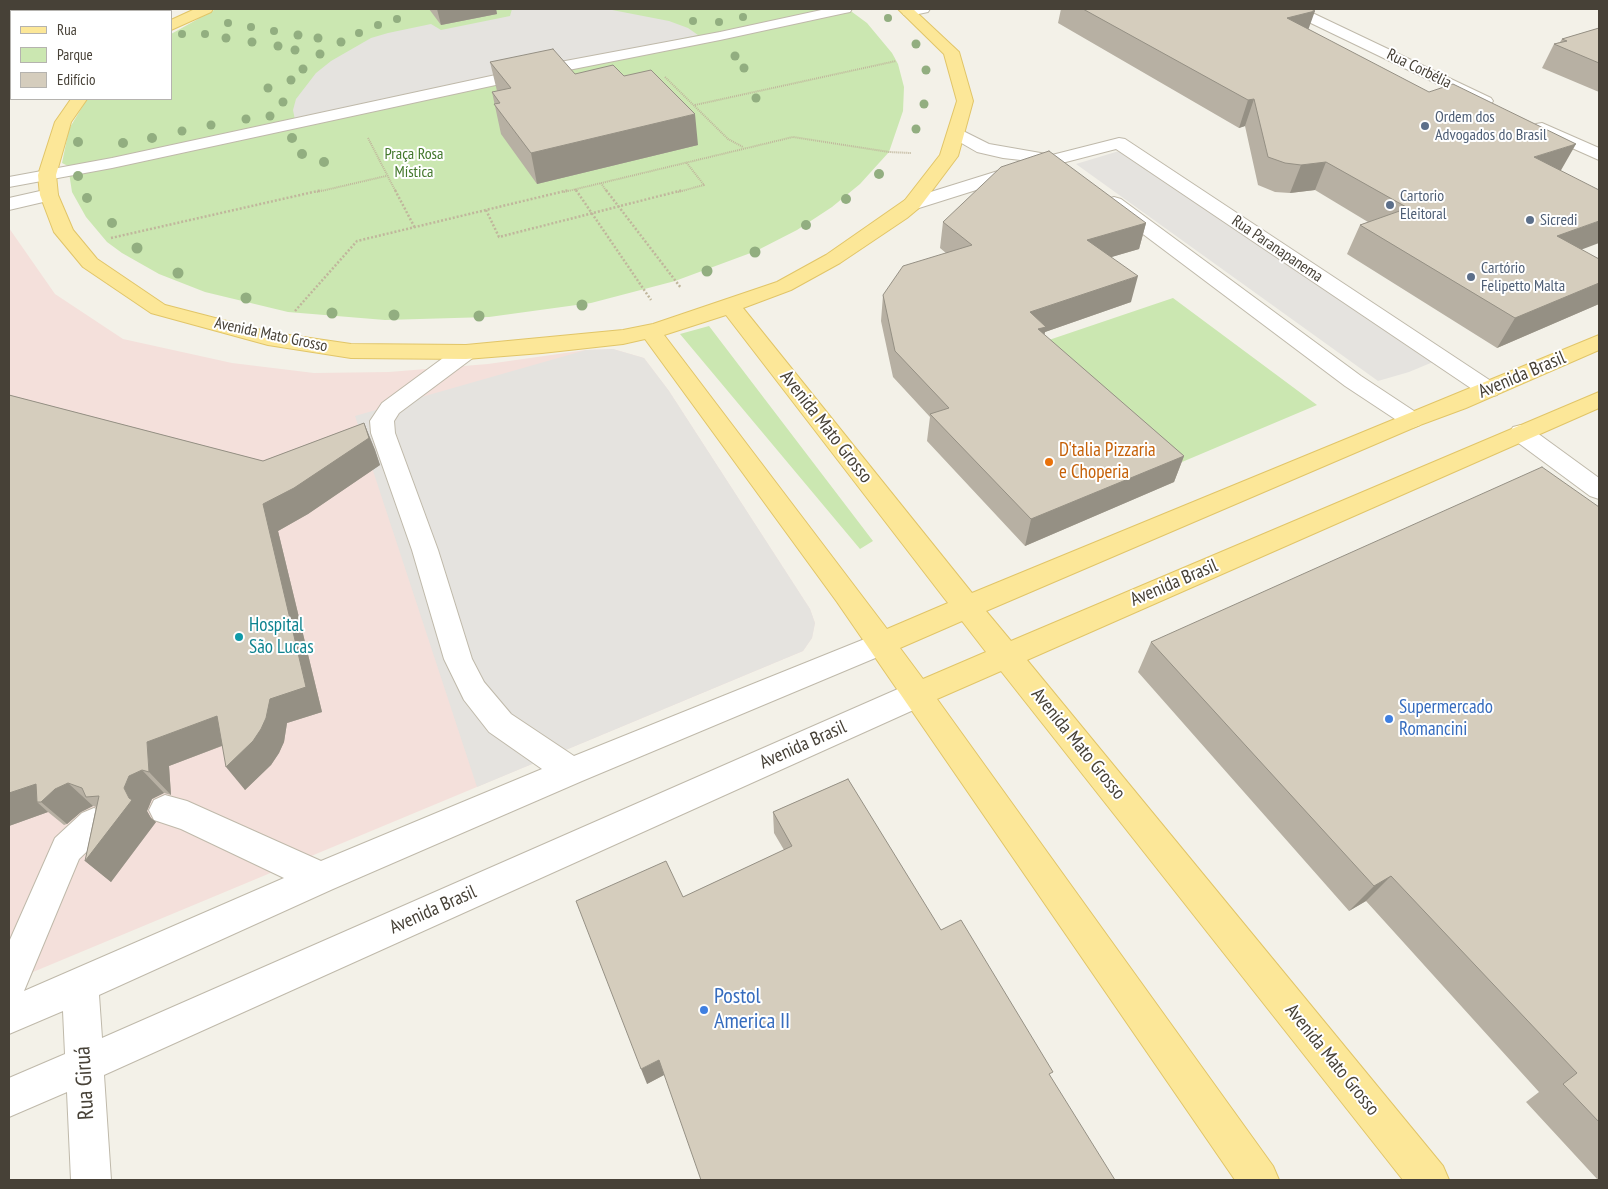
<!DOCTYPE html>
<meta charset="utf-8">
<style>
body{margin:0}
#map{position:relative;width:1608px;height:1189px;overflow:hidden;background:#f3f1e8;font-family:"PT Sans Narrow",sans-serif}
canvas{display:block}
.frame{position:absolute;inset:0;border:10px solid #474137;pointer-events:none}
.legend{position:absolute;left:10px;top:10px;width:162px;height:90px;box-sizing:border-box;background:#fff;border:1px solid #b5b3af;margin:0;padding:6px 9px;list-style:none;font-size:15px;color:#474137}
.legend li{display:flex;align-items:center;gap:10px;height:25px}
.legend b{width:25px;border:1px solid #b5b3af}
</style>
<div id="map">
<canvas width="1608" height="1189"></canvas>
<div class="frame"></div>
<ul class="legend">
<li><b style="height:6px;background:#fce798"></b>Rua</li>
<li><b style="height:14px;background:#cbe7b1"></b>Parque</li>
<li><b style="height:14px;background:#d5cdbd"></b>Edifício</li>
</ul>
</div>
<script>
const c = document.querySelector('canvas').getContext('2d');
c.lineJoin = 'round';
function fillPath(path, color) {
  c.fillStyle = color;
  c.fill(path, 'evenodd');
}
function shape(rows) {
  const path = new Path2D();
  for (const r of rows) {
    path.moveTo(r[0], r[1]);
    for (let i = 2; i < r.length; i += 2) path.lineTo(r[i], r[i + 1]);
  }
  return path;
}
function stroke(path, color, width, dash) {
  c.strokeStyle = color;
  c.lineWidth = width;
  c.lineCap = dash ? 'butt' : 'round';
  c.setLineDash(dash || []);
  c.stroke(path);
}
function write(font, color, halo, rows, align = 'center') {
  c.font = font + ' "PT Sans Narrow",sans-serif';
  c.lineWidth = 4;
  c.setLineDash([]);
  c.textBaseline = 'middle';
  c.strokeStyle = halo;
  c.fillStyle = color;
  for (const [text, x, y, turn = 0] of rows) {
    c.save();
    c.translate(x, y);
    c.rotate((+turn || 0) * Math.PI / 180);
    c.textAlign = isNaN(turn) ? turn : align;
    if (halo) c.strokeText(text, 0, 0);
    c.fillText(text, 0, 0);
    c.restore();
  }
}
fillPath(shape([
 [9,9,169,9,163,11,11,11,11,87,9,87]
]), '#ece7d2');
fillPath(shape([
 [9,228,55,294,123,339,232,363,314,373,389,372,488,364,586,350,613,349,644,358,669,391,810,609,815,623,812,638,803,651,9,982]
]), '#f4e0db');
fillPath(shape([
 [216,9,848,9,867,23,892,53,898,64,904,87,903,111,889,152,860,184,832,207,797,230,756,251,675,281,591,303,489,317,385,320,288,312,205,292,159,274,122,253,107,242,86,217,72,192,68,166,62,163,69,129,87,99,171,99,171,34],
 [1173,298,1317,405,1182,462,1043,342],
 [709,326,873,541,860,549,680,334]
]), '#cbe7b1');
fillPath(shape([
 [512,9,607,9,669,21,688,28,698,35,295,120,293,110,296,99,316,73,331,61,371,38,388,33,431,24,441,30,510,16],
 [1119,151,1433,362,1409,372,1378,381,1076,164],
 [613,349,644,358,669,391,810,609,815,623,812,638,803,651,477,787,355,416,586,350]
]), '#e5e3df');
const minor = shape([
 [826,9,852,9,850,12,845,13,720,40,528,78,112,168,9,187,9,177,112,158,528,68,720,32,826,9],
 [904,9,930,9,928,12,909,16,904,15,902,12,904,9],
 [1286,9,1304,9,1491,98,1493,101,1491,104,1479,104,1288,12,1286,9],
 [1542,123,1599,148,1599,160,1536,132,1533,128,1536,124,1542,123],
 [957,128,989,144,1052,155,1119,138,1125,139,1497,385,1500,390,1497,395,1489,397,1481,395,1116,149,1062,163,919,208,912,210,905,208,903,204,905,200,1030,161,1003,158,977,152,951,137,948,133,951,129,957,128],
 [49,189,56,191,58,195,56,199,9,210,9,198,49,189],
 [1114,197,1121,199,1361,376,1420,415,1424,420,1420,425,1412,428,1404,425,1345,386,1107,207,1105,203,1107,199,1114,197],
 [466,345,474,347,477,352,474,357,399,413,394,421,395,433,438,550,472,659,484,682,511,714,574,756,882,632,892,635,896,643,892,651,582,781,333,889,99,995,102,1038,907,685,918,682,929,685,933,694,929,703,104,1075,111,1180,71,1180,67,1092,9,1117,9,1078,65,1054,63,1011,9,1034,9,942,55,838,82,813,94,808,106,813,110,823,106,833,79,859,24,991,284,878,181,829,154,820,149,810,154,800,165,795,187,801,321,861,542,769,489,732,464,700,444,659,412,550,371,433,370,421,382,403,458,347,466,345],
 [1521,425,1529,427,1599,478,1599,499,1590,496,1513,439,1509,433,1513,427,1521,425]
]);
const major = shape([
 [195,9,213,9,211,12,171,30,171,20,195,9],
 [898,9,913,9,959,52,973,101,958,156,919,208,907,218,840,263,791,290,743,308,972,593,1599,335,1599,350,1466,408,1420,425,986,611,1011,641,1599,392,1599,408,1027,660,1443,1166,1449,1180,1403,1180,1001,671,937,699,1273,1166,1279,1180,1235,1180,837,602,645,339,623,344,542,353,466,359,351,358,268,345,151,313,83,267,54,232,40,195,38,175,55,122,71,99,87,99,71,122,56,175,58,195,73,230,97,259,165,305,269,332,351,344,466,345,623,330,653,324,777,282,826,255,905,200,940,155,957,101,944,54,898,9],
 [726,315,941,594,948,603,887,629,664,335,726,315],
 [962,621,986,652,923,679,900,648,962,621]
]);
stroke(minor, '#bfb9aa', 2);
stroke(major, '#e1c568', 2);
stroke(shape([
 [665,77,728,139,743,147],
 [695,105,896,61],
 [368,138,396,192],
 [601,183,607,192],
 [575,189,577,192],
 [317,192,386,176],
 [564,192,793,137,889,152,911,153],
 [678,192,704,185,686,162]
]), '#c0b69c', 2, [1, 1]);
stroke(shape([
 [395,190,415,228],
 [576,190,651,300],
 [606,190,681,288],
 [486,210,499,237,683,190],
 [111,238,322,190],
 [295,311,357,241,569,190]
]), '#c0b69c', 2.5, [2, 2]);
fillPath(minor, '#fff');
fillPath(major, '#fce798');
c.fillStyle = '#92ae80';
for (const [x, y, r] of [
 [743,17,4],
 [888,18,4],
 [397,19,4],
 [693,21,4],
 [719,22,4],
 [228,23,4],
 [378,25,4],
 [251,27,4],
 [274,31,4],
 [359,33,4],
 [182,34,4],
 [205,34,4],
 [298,35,4.5],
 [226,38,4.5],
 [318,38,4.5],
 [252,42,4.5],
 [341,42,4.5],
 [916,44,4.5],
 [278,46,4.5],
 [295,50,4.5],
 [320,54,4.5],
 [735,56,4.5],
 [744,68,4.5],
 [303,69,4.5],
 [926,70,4.5],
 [291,80,4.5],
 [268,88,4.5],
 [756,98,4.5],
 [283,102,4.5],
 [924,104,4.5],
 [270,116,4.5],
 [246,119,4.5],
 [211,125,4.5],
 [916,129,4.5],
 [182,131,4.5],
 [152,138,5],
 [292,138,5],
 [78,142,5],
 [123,143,5],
 [302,154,5],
 [324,162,5],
 [879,174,5],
 [78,176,5],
 [87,198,5],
 [846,199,5],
 [112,223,5],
 [806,225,5],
 [137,248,5.5],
 [755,252,5.5],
 [707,271,5.5],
 [178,273,5.5],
 [246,298,5.5],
 [582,305,5.5],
 [332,313,5.5],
 [394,315,5.5],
 [479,316,5.5]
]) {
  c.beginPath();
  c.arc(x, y, r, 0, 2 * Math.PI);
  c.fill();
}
fillPath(shape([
 [429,9,496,9,497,14,441,25],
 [1061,9,1311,9,1308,29,1560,171,1581,250,1599,259,1599,304,1497,348,1347,254,1360,225,1368,222,1315,190,1290,193,1275,192,1258,185,1245,126,1239,128,1058,23],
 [1599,28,1599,92,1542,68,1554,44,1560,42,1562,39],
 [490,62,575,74,624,76,698,145,537,184,501,134,492,92,497,91],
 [943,222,1146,223,1139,249,1111,257,1131,302,1045,332,1044,335,1184,456,1174,482,1025,546,927,441,930,417,893,377,881,321,883,295,946,253,940,248],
 [9,395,263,461,364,423,375,450,380,465,308,514,278,531,322,712,287,723,284,742,279,753,271,765,245,790,222,746,169,766,171,795,164,793,152,799,147,811,151,818,156,822,111,882,85,861,96,807,93,806,81,812,67,824,64,825,48,812,9,826],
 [1599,507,1599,1180,1598,1180,1526,1102,1539,1092,1366,901,1349,911,1138,672,1151,642],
 [848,779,664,1075,647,1084,683,897,784,850,774,833,773,812]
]), '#b7b0a3');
fillPath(shape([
 [437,9,496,9,497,14,441,25],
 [1315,11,1306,36,1287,18],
 [1254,99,1245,126,1239,128,1248,100],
 [695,114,698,145,537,184,531,153],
 [1576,144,1560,172,1534,157],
 [1326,162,1315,190,1290,193,1301,165],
 [1599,221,1599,243,1538,266,1557,236],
 [1146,223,1139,249,1081,266,1087,240],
 [1138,276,1131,302,1045,332,1040,353,1030,312],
 [1599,283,1599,304,1497,348,1515,318],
 [364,423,375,450,380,465,308,514,278,531,322,712,287,723,284,742,279,753,271,765,245,790,226,767,263,504],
 [1184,456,1174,482,1025,546,1031,519],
 [217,716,237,740,169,766,171,795,149,772,147,742],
 [142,770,164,793,152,799,147,811,151,818,156,822,111,882,85,861,129,798,124,788,129,776],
 [68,783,93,806,81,812,67,824,41,802,37,802,48,812,9,826,9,793,36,784,55,789],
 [1391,876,1366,901,1349,911,1374,886],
 [659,1060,664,1075,647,1084,641,1069]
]), '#959084');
const building = shape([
 [1083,9,1311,9,1315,11,1287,18,1429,92,1453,84,1576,144,1534,157,1599,190,1599,221,1557,236,1599,259,1599,283,1515,318,1360,225,1408,208,1326,162,1301,165,1285,163,1268,157,1254,99,1248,100,1083,9],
 [1599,28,1599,63,1554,44,1567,41,1562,39,1599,28],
 [553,49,575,74,613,65,624,76,651,70,695,114,531,153,494,104,500,103,492,92,511,88,490,62,553,49],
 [1049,151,1146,223,1087,240,1138,276,1030,312,1046,327,1038,329,1184,456,1031,519,930,414,949,408,895,351,883,295,903,266,972,245,943,222,1001,167,1049,151],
 [9,395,263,461,364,423,369,438,294,488,263,504,306,687,270,699,266,718,261,729,253,741,226,767,217,716,147,742,149,772,142,770,129,776,124,788,129,798,132,800,85,861,99,796,86,797,82,788,68,783,55,789,41,802,37,802,36,784,9,793,9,395],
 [1542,467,1599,507,1599,1122,1563,1084,1577,1073,1391,876,1374,886,1151,642,1542,467],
 [848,779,941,930,961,920,1053,1072,1049,1074,1115,1180,701,1180,659,1060,641,1069,576,901,666,861,683,897,792,846,773,812,848,779]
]);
fillPath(building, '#d5cdbd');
stroke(building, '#959084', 1);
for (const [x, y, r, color] of [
 [1425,126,5,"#5c6f8a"],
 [1390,205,5,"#5c6f8a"],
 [1530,220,5,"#5c6f8a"],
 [1471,277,5,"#5c6f8a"],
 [1049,462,5,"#e8710a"],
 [239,637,5,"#0f9aa8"],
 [1389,719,5,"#3f7fe0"],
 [704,1010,5,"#3f7fe0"]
]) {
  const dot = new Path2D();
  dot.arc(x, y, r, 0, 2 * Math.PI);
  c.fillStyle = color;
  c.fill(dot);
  stroke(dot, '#fff', 2);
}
write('16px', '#474137', '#fff', [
 ["Rua Corbélia",1419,69,26],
 ["Rua Paranapanema",1277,249,34],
 ["Avenida Mato Grosso",271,335,12]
]);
write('16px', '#4e5e75', '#fff', [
 ["Ordem dos",1435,117],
 ["Advogados do Brasil",1435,135],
 ["Cartorio",1400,196],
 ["Eleitoral",1400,214],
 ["Sicredi",1540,220],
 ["Cartório",1481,268],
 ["Felipetto Malta",1481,286]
], 'left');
write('16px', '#42772b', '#fff', [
 ["Praça Rosa",414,154],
 ["Mística",414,172]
]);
write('19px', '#474137', '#fff', [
 ["Avenida Brasil",1522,375,-23],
 ["Avenida Mato Grosso",826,427,52],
 ["Avenida Brasil",1174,583,-23],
 ["Avenida Mato Grosso",1078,744,51],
 ["Avenida Brasil",803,745,-24],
 ["Avenida Brasil",433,910,-24],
 ["Avenida Mato Grosso",1332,1060,51]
]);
write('19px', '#c56008', '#fff', [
 ["D'talia Pizzaria",1059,451],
 ["e Choperia",1059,473]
], 'left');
write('19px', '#0d838f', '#fff', [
 ["Hospital",249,626],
 ["São Lucas",249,648]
], 'left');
write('19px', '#366cbe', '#fff', [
 ["Supermercado",1399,708],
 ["Romancini",1399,730]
], 'left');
write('22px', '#366cbe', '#fff', [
 ["Postol",714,997],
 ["America II",714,1022]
], 'left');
write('22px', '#474137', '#fff', [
 ["Rua Giruá",85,1083,-93]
]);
</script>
